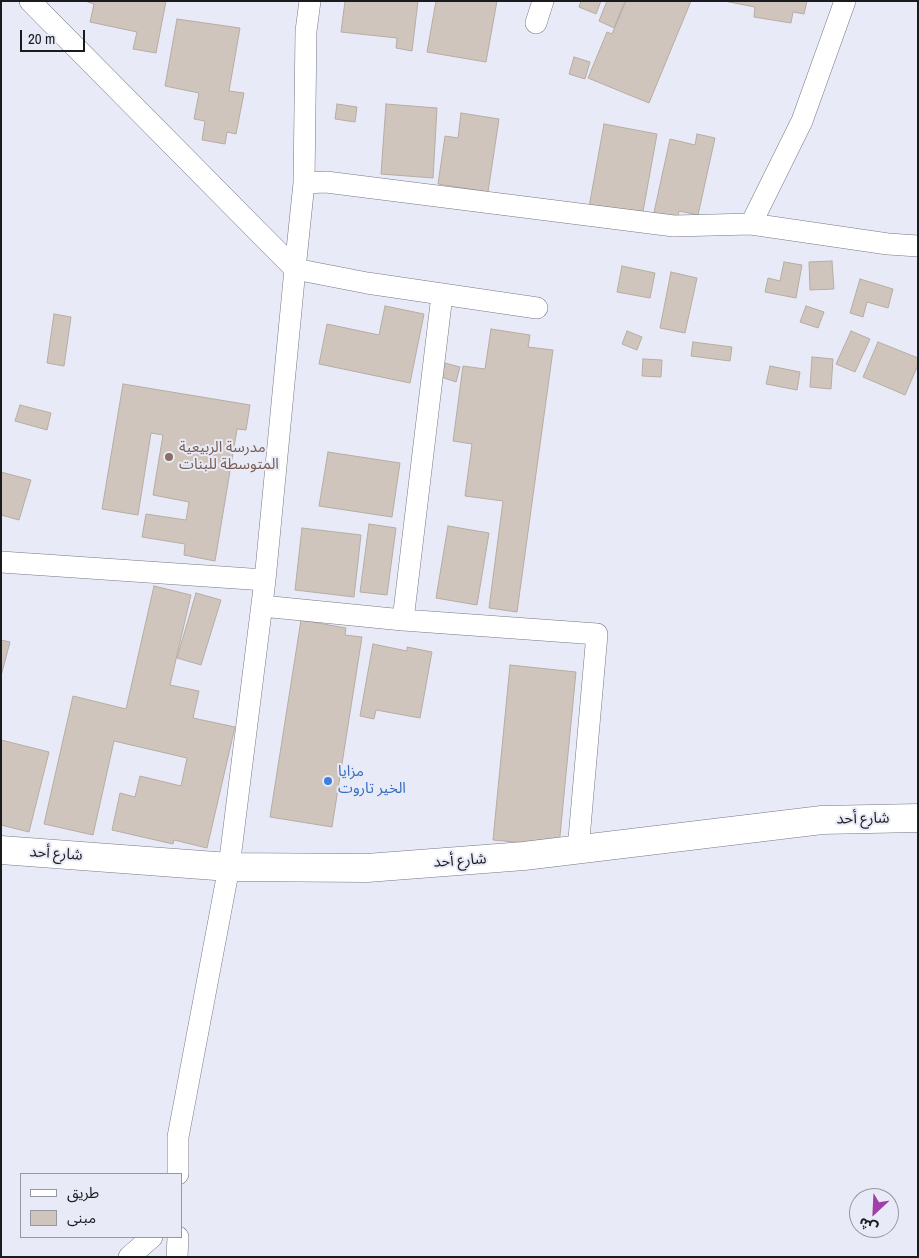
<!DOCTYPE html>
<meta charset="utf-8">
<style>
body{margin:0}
#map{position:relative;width:919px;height:1258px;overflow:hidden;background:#e8ebf7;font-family:"Archivo Narrow","Noto Sans Arabic",sans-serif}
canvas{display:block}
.frame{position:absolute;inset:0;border:2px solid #1a1b1f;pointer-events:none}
.legend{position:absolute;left:20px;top:1173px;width:162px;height:65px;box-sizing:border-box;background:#e8ebf7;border:1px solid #9698a1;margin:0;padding:6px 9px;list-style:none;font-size:15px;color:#1a1b1f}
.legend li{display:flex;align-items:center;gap:10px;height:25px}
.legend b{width:25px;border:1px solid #9698a1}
.north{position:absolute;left:849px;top:1188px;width:50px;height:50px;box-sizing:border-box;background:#e8ebf7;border:1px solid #9698a1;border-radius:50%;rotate:205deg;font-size:14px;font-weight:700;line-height:20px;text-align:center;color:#1a1b1f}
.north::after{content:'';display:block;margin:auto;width:18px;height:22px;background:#9f3fa7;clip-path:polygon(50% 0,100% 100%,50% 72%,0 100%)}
.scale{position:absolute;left:20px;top:30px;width:65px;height:22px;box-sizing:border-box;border:2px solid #1a1b1f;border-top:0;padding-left:6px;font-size:15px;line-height:18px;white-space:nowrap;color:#1a1b1f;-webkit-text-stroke:4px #e8ebf7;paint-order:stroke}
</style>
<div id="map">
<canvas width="919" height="1258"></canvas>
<div class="frame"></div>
<ul class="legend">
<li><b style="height:6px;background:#fff"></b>طريق</li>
<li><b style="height:14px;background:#d0c5bd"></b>مبنى</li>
</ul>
<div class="north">ش</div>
<div class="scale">20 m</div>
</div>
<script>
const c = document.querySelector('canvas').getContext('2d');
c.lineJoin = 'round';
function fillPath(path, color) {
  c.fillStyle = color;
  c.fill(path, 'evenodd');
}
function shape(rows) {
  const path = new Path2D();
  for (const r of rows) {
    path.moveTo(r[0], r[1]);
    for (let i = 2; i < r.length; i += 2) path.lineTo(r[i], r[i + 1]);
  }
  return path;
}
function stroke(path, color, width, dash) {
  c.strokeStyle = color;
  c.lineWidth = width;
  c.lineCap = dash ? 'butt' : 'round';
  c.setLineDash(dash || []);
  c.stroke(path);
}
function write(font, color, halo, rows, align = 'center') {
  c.font = font + ' "Archivo Narrow","Noto Sans Arabic",sans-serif';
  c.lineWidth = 4;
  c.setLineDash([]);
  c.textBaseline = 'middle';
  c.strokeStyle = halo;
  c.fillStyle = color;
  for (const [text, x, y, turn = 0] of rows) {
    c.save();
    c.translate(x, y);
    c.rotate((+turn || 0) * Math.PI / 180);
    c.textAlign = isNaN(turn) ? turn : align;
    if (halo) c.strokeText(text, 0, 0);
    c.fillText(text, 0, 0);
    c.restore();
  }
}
const building = shape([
 [85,1,166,1,156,53,133,49,137,32,90,22,94,4,85,1],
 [345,1,418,1,412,51,396,48,397,38,341,32,345,1],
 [436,1,497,1,486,62,427,52,436,1],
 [581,1,601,1,596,14,579,7,581,1],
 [607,1,625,1,614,28,599,21,607,1],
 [626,1,691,1,649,103,588,78,607,32,612,34,626,1],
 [724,1,807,1,804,14,793,12,791,23,754,17,755,7,724,1],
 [177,19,240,28,229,91,244,93,236,134,227,132,225,144,202,140,205,121,194,119,199,93,165,86,177,19],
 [574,57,590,62,585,79,569,74,574,57],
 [337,104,357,107,355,122,335,119,337,104],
 [386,104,437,108,433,178,381,174,386,104],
 [461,113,499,119,488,192,438,184,445,136,458,138,461,113],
 [604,124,657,134,642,217,589,207,604,124],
 [697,134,715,138,698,215,679,211,677,222,653,217,670,139,695,145,697,134],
 [832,261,834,289,810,290,809,262,832,261],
 [784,262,802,265,796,298,765,292,768,278,780,281,784,262],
 [622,266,655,273,650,298,617,292,622,266],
 [671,272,697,278,685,333,660,328,671,272],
 [860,279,893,289,888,308,867,302,863,317,850,313,860,279],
 [385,306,424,314,410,383,319,364,327,324,379,335,385,306],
 [806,306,824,312,818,328,800,322,806,306],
 [54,314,71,317,64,366,47,363,54,314],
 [491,329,530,335,528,347,553,350,517,612,489,608,503,501,465,496,472,444,453,441,463,366,485,369,491,329],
 [627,331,642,337,637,350,622,344,627,331],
 [851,331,870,339,855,372,836,364,851,331],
 [693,342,732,347,730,361,691,356,693,342],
 [878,342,918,358,918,365,905,395,863,377,878,342],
 [812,357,833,359,831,389,810,387,812,357],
 [643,359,662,360,661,377,642,376,643,359],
 [445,363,460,367,456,382,441,377,445,363],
 [770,366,800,372,797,390,766,384,770,366],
 [123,384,250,405,246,430,237,429,215,561,184,555,185,544,142,537,146,514,186,520,189,502,153,495,163,435,151,433,138,515,102,509,123,384],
 [20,405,51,413,47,430,15,421,20,405],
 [328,452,400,463,392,517,319,506,328,452],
 [1,472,31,480,19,520,1,515,1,472],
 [369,524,396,528,387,595,360,592,369,524],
 [448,526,489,533,477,605,436,598,448,526],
 [302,528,361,535,354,597,295,590,302,528],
 [154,586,191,595,170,685,199,691,193,718,235,727,207,848,174,840,173,844,112,830,120,793,135,797,140,776,181,786,187,758,114,741,93,835,44,824,73,696,126,709,154,586],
 [196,593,221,600,201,665,177,658,196,593],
 [301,620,346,628,345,635,362,637,332,827,270,817,301,620],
 [1,640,10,642,1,676,1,640],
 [373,644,407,651,407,647,432,652,420,718,376,710,374,719,360,716,373,644],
 [510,665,576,672,559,846,493,840,510,665],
 [1,740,49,752,29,832,1,825,1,740]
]);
fillPath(building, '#d0c5bd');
stroke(building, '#b6aca4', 1);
const minor = shape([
 [30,1,295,269,265,580,229,867,178,1137,178,1174],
 [536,23,543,1],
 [304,183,306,31,310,1],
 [751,224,802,121,845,1],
 [537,308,367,283,295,269,304,183,326,182,674,226,751,224,888,244,918,246],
 [1,562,265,580],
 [262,606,403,620,597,634,578,850],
 [403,620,442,295],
 [129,1257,152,1237],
 [177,1257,178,1237]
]);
const primary = shape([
 [1,850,229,867,367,868,524,856,822,820,918,818]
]);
stroke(minor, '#767883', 22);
stroke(primary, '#767883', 29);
stroke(minor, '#fff', 21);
stroke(primary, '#fff', 28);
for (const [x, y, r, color] of [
 [169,457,5,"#8d6e63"],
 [328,781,5,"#3f7fe0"]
]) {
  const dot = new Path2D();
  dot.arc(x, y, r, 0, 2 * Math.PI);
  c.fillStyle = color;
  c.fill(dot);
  stroke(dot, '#e8ebf7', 2);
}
write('15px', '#785e54', '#e8ebf7', [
 ["مدرسة الربيعية",179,448],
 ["المتوسطة للبنات",179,465]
], 'left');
write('15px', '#366cbe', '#e8ebf7', [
 ["مزايا",338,772],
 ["الخير تاروت",338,789]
], 'left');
write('15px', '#1a1b1f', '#e8ebf7', [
 ["شارع أحد",863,819,-1],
 ["شارع أحد",56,854,4],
 ["شارع أحد",460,861,-4]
]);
</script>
